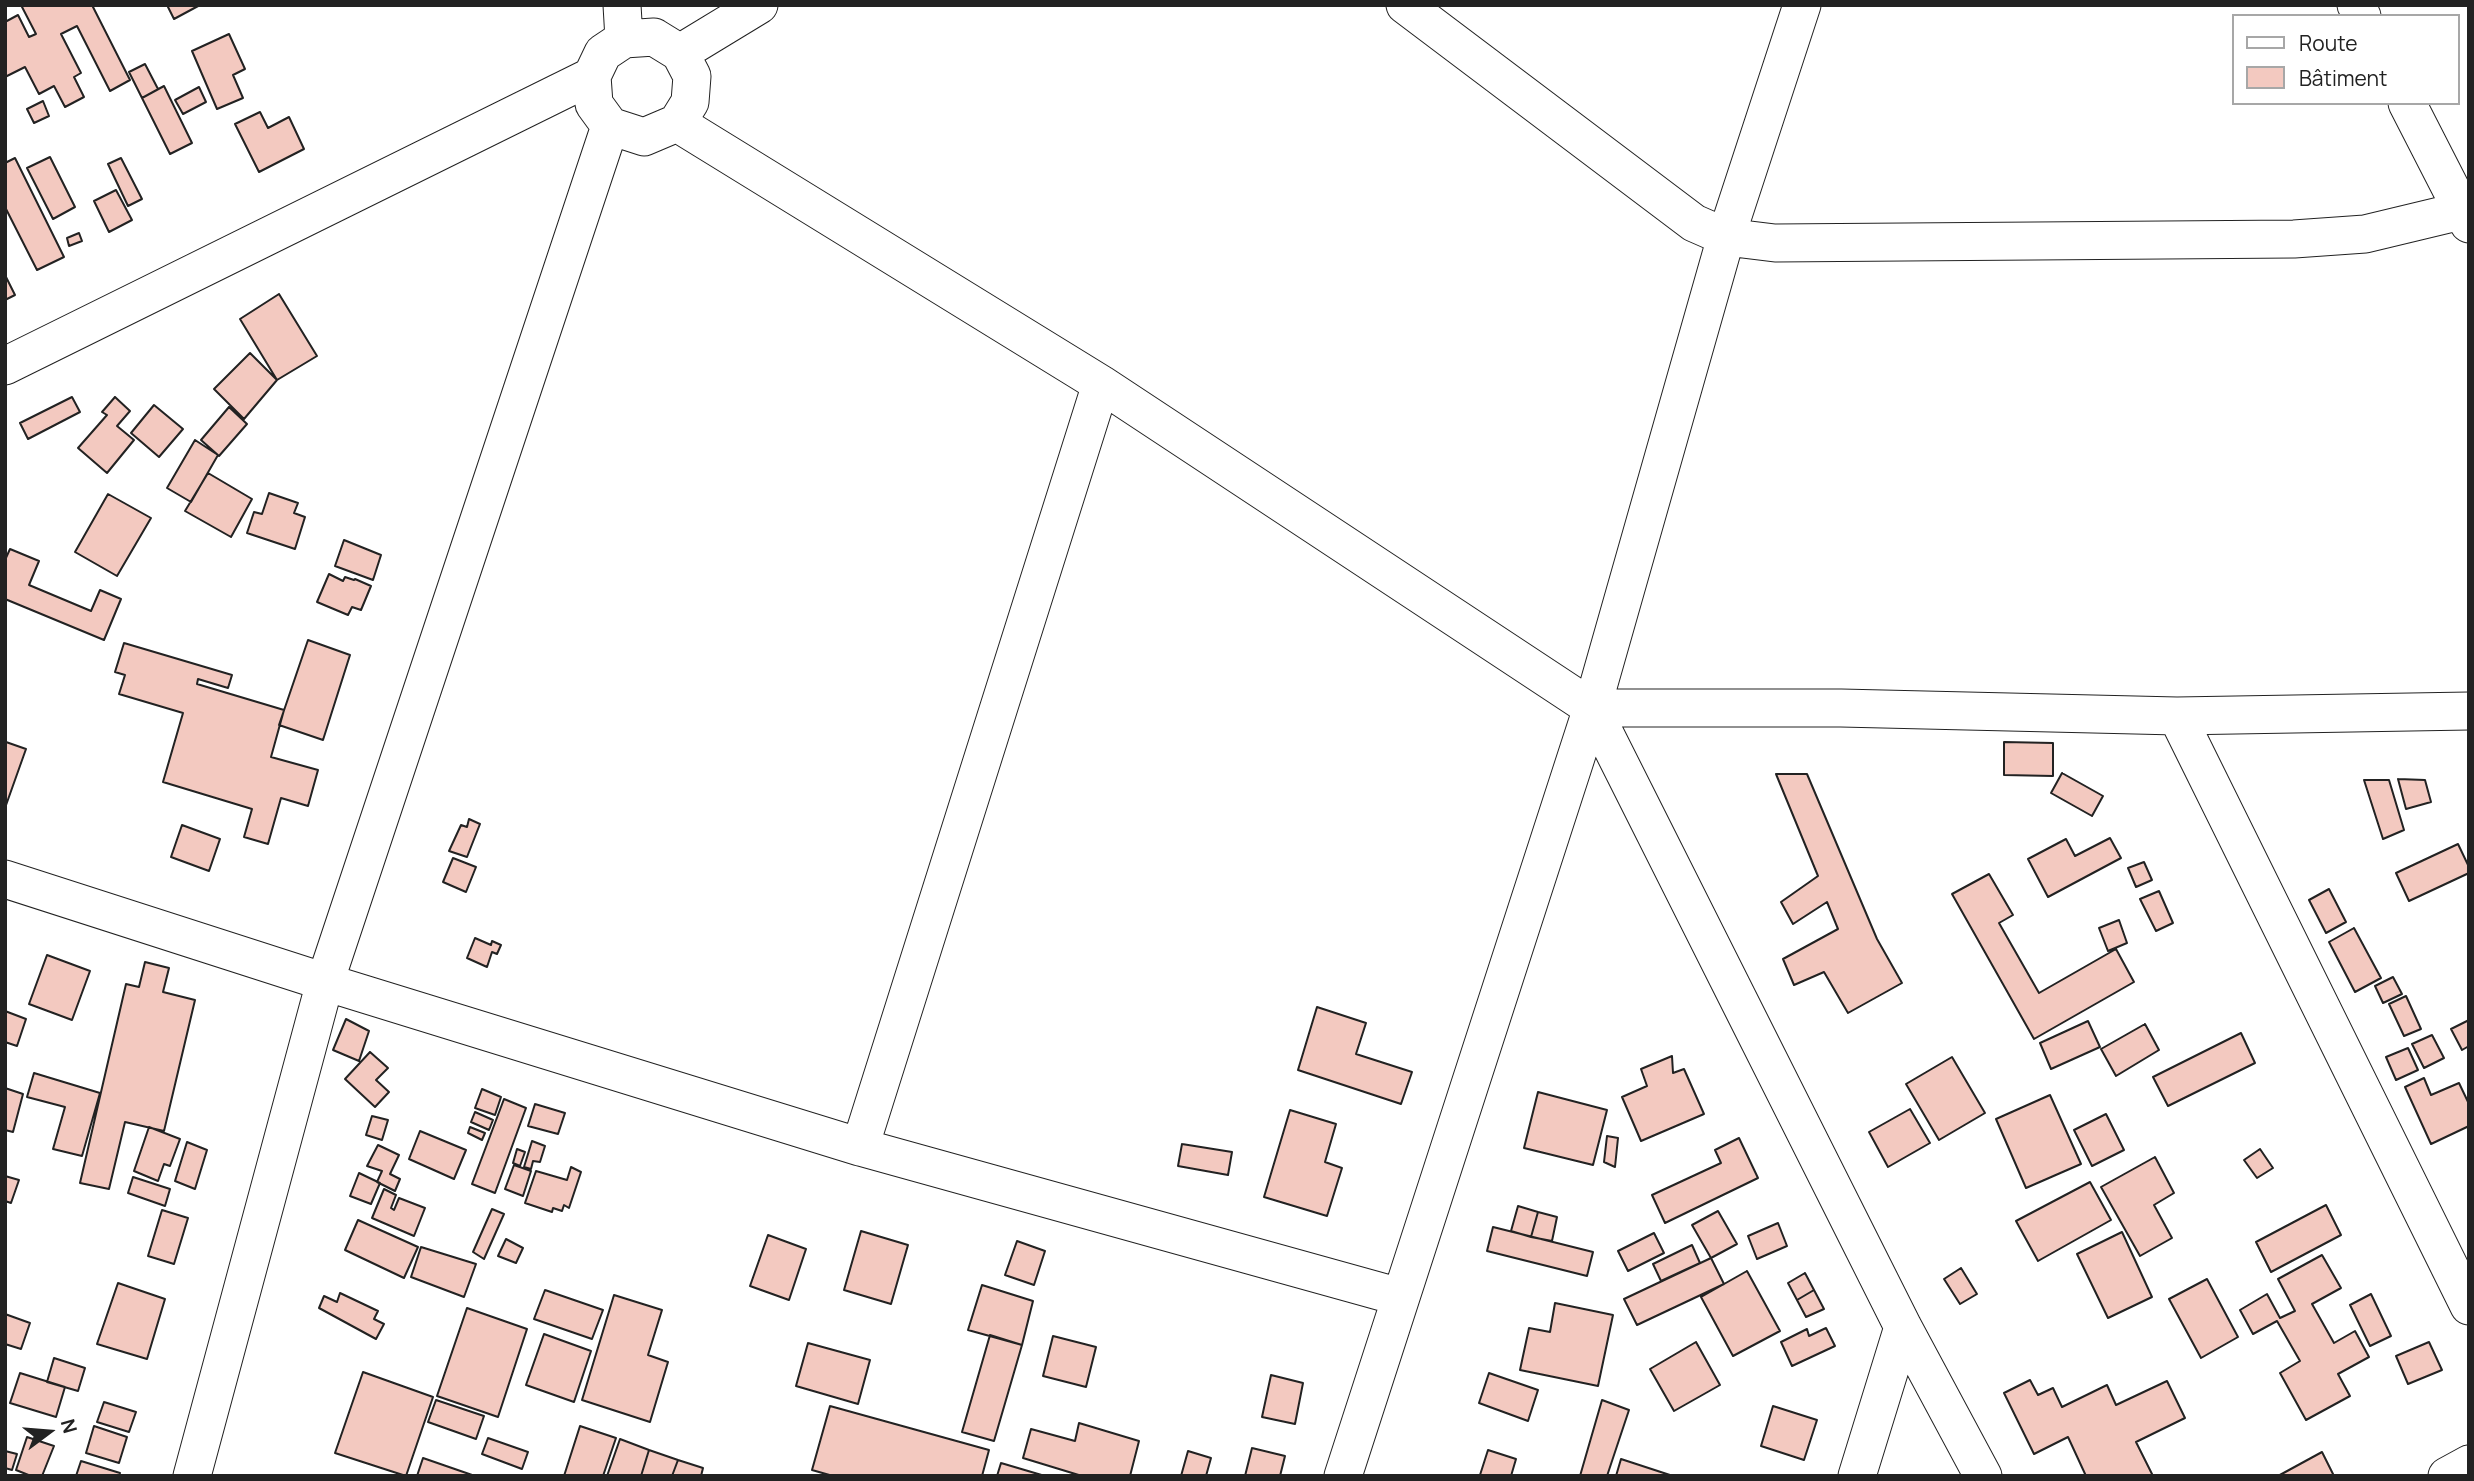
<!DOCTYPE html>
<meta charset="utf-8">
<style>
body{margin:0}
#map{position:relative;width:2474px;height:1481px;overflow:hidden;background:#fff;font-family:Manrope,sans-serif}
canvas{display:block}
.frame{position:absolute;inset:0;border:7px solid #222;pointer-events:none}
.legend{position:absolute;left:2232px;top:14px;width:228px;height:91px;box-sizing:border-box;background:#fff;border:2px solid #a7a7a7;margin:0;padding:9px 12px;list-style:none;font-size:21px;color:#222}
.legend li{display:flex;align-items:center;gap:14px;height:35px}
.legend b{width:35px;border:2px solid #a7a7a7}
.north{position:absolute;left:14px;top:1397px;width:70px;height:70px;-webkit-text-stroke:5px #fff;paint-order:stroke;rotate:74deg;font-size:19px;font-weight:700;line-height:28px;text-align:center;color:#222}
.north::after{content:'';display:block;margin:auto;width:24px;height:32px;background:#222;clip-path:polygon(50% 0,100% 100%,50% 72%,0 100%)}
</style>
<div id="map">
<canvas width="2474" height="1481"></canvas>
<div class="frame"></div>
<ul class="legend">
<li><b style="height:9px;background:#fff"></b>Route</li>
<li><b style="height:19px;background:#f3c9c0"></b>Bâtiment</li>
</ul>
<div class="north">N</div>
</div>
<script>
const c = document.querySelector('canvas').getContext('2d');
c.lineJoin = 'round';
function fillPath(path, color) {
  c.fillStyle = color;
  c.fill(path, 'evenodd');
}
function shape(rows) {
  const path = new Path2D();
  for (const r of rows) {
    path.moveTo(r[0], r[1]);
    for (let i = 2; i < r.length; i += 2) path.lineTo(r[i], r[i + 1]);
  }
  return path;
}
function stroke(path, color, width, dash) {
  c.strokeStyle = color;
  c.lineWidth = width;
  c.lineCap = dash ? 'butt' : 'round';
  c.setLineDash(dash || []);
  c.stroke(path);
}
const building = shape([
 [21,5,92,5,130,80,110,91,77,26,61,34,81,73,74,77,84,97,65,107,54,86,39,94,25,67,5,77,5,22,18,15,29,37,36,34,21,5],
 [167,5,200,5,174,19,167,5],
 [229,34,245,69,233,75,243,98,217,109,192,51,229,34],
 [145,64,158,89,142,98,129,72,145,64],
 [164,86,192,143,170,154,142,98,164,86],
 [199,87,206,102,183,114,175,100,199,87],
 [43,101,49,116,34,123,27,109,43,101],
 [260,112,268,128,289,117,304,149,259,172,235,124,260,112],
 [50,157,75,207,53,219,27,168,50,157],
 [15,158,64,257,37,270,5,207,5,163,15,158],
 [121,158,142,199,128,206,108,164,121,158],
 [116,190,132,220,109,232,94,201,116,190],
 [79,233,82,241,69,246,67,238,79,233],
 [5,275,15,295,5,300,5,275],
 [279,294,317,356,277,380,240,319,279,294],
 [250,353,277,380,244,419,214,389,250,353],
 [72,397,80,412,28,439,20,423,72,397],
 [115,397,130,411,117,426,134,440,107,473,78,448,107,415,102,412,115,397],
 [154,405,183,429,159,457,131,433,154,405],
 [229,407,247,424,219,456,201,440,229,407],
 [195,440,218,455,191,502,167,488,195,440],
 [208,473,252,499,231,537,185,511,208,473],
 [269,493,298,503,294,513,305,517,295,549,247,533,254,512,262,514,269,493],
 [108,494,151,518,117,576,75,552,108,494],
 [344,540,381,555,373,580,335,566,344,540],
 [10,549,39,561,29,585,91,611,100,590,121,599,104,640,5,599,5,560,10,549],
 [329,574,343,581,345,577,354,580,355,579,371,586,361,610,352,607,348,615,317,602,329,574],
 [308,640,350,655,323,740,279,725,308,640],
 [124,643,232,675,228,688,198,679,197,684,284,710,271,757,318,770,308,806,281,798,268,844,244,837,252,809,163,782,183,713,119,694,125,675,115,672,124,643],
 [6,742,26,749,5,808,5,744,6,742],
 [2004,742,2053,743,2053,776,2004,775,2004,742],
 [2062,773,2103,796,2092,816,2051,793,2062,773],
 [1776,774,1807,774,1877,939,1902,983,1848,1013,1824,972,1794,985,1783,959,1838,929,1827,902,1793,924,1781,902,1818,876,1776,774],
 [2398,779,2425,780,2431,802,2406,809,2398,779],
 [2364,780,2389,780,2404,830,2383,839,2364,780],
 [469,819,480,824,467,857,449,851,461,825,467,827,469,819],
 [182,825,220,839,209,871,171,857,182,825],
 [2110,838,2121,858,2048,897,2028,859,2066,839,2075,856,2110,838],
 [2458,844,2469,867,2469,873,2409,901,2396,873,2458,844],
 [453,858,476,867,466,892,443,882,453,858],
 [2144,862,2152,880,2136,887,2128,868,2144,862],
 [1989,874,2013,915,1999,923,2039,993,2116,949,2134,982,2034,1039,1952,894,1989,874],
 [2329,889,2346,922,2326,933,2309,900,2329,889],
 [2159,891,2173,923,2156,931,2140,899,2159,891],
 [2119,920,2127,943,2108,951,2099,928,2119,920],
 [2354,928,2381,978,2355,992,2329,942,2354,928],
 [475,938,491,945,492,941,501,945,497,954,492,952,487,967,467,958,475,938],
 [47,955,90,971,72,1020,29,1004,47,955],
 [145,962,169,968,163,992,195,1000,164,1131,125,1122,109,1189,80,1183,126,984,139,987,145,962],
 [2393,977,2402,994,2383,1003,2375,986,2393,977],
 [2406,996,2421,1029,2404,1036,2389,1004,2406,996],
 [1317,1007,1366,1023,1356,1054,1412,1072,1401,1104,1298,1070,1317,1007],
 [5,1011,26,1019,17,1046,5,1042,5,1011],
 [346,1019,369,1031,359,1061,333,1050,346,1019],
 [2469,1020,2469,1046,2462,1050,2451,1029,2469,1020],
 [2088,1021,2100,1047,2051,1069,2040,1043,2088,1021],
 [2145,1024,2159,1050,2116,1076,2101,1049,2145,1024],
 [2241,1033,2255,1063,2168,1106,2153,1077,2241,1033],
 [2432,1035,2444,1058,2424,1068,2412,1044,2432,1035],
 [2408,1048,2418,1070,2396,1080,2386,1057,2408,1048],
 [370,1052,388,1068,376,1080,389,1092,375,1107,345,1079,370,1052],
 [1672,1056,1673,1073,1684,1069,1704,1114,1641,1141,1622,1097,1647,1086,1641,1069,1672,1056],
 [1952,1057,1985,1113,1939,1140,1906,1084,1952,1057],
 [34,1073,100,1093,82,1156,53,1149,65,1107,27,1097,34,1073],
 [2424,1078,2431,1095,2459,1083,2469,1104,2469,1126,2431,1144,2405,1087,2424,1078],
 [5,1088,23,1094,13,1132,5,1130,5,1088],
 [482,1089,501,1097,495,1115,475,1108,482,1089],
 [1538,1092,1607,1110,1593,1165,1524,1148,1538,1092],
 [2050,1095,2081,1164,2026,1188,1996,1119,2050,1095],
 [504,1099,526,1108,495,1193,472,1184,504,1099],
 [535,1104,565,1113,558,1134,528,1126,535,1104],
 [1910,1109,1930,1143,1888,1167,1869,1132,1910,1109],
 [1290,1110,1336,1124,1325,1162,1342,1168,1327,1216,1264,1197,1290,1110],
 [475,1112,493,1120,489,1130,471,1122,475,1112],
 [2106,1114,2124,1150,2092,1166,2074,1130,2106,1114],
 [372,1116,388,1120,382,1140,366,1135,372,1116],
 [149,1127,180,1139,170,1166,164,1164,158,1181,134,1171,149,1127],
 [470,1127,485,1133,482,1140,468,1133,470,1127],
 [420,1131,466,1150,454,1179,409,1159,420,1131],
 [1607,1136,1618,1138,1615,1167,1604,1162,1607,1136],
 [1739,1138,1758,1178,1665,1223,1652,1195,1721,1163,1715,1150,1739,1138],
 [532,1141,545,1146,540,1162,533,1161,531,1169,524,1167,532,1141],
 [187,1142,207,1150,195,1189,175,1181,187,1142],
 [1182,1144,1232,1152,1228,1175,1178,1166,1182,1144],
 [378,1145,399,1155,390,1174,400,1179,395,1191,377,1182,382,1171,367,1166,378,1145],
 [517,1149,525,1152,520,1166,513,1163,517,1149],
 [2260,1149,2273,1168,2257,1178,2244,1160,2260,1149],
 [2155,1157,2174,1193,2154,1205,2172,1238,2140,1256,2101,1187,2155,1157],
 [514,1165,531,1171,523,1196,505,1189,514,1165],
 [571,1167,581,1172,569,1208,564,1205,562,1211,553,1208,552,1212,525,1203,536,1171,567,1180,571,1167],
 [359,1173,380,1183,371,1204,350,1196,359,1173],
 [5,1176,19,1180,11,1203,5,1201,5,1176],
 [133,1177,170,1189,165,1206,128,1193,133,1177],
 [2090,1182,2111,1220,2038,1261,2016,1221,2090,1182],
 [384,1189,396,1195,391,1208,394,1210,399,1198,425,1208,414,1236,372,1218,384,1189],
 [2326,1205,2341,1235,2271,1272,2256,1242,2326,1205],
 [1518,1206,1538,1212,1531,1237,1511,1231,1518,1206],
 [492,1209,504,1214,484,1259,473,1252,492,1209],
 [162,1210,188,1218,174,1264,148,1256,162,1210],
 [1718,1211,1737,1244,1711,1258,1692,1225,1718,1211],
 [1538,1212,1557,1217,1552,1241,1531,1237,1538,1212],
 [358,1220,418,1247,404,1278,345,1250,358,1220],
 [1778,1223,1787,1246,1757,1259,1748,1236,1778,1223],
 [1493,1227,1593,1252,1587,1276,1487,1251,1493,1227],
 [861,1231,908,1245,891,1304,844,1290,861,1231],
 [2122,1232,2152,1297,2108,1318,2077,1254,2122,1232],
 [1654,1233,1664,1253,1628,1271,1618,1251,1654,1233],
 [768,1235,806,1249,789,1300,750,1286,768,1235],
 [506,1239,523,1248,516,1263,498,1256,506,1239],
 [1017,1241,1045,1251,1034,1285,1005,1275,1017,1241],
 [1692,1245,1700,1263,1661,1281,1653,1264,1692,1245],
 [421,1247,476,1264,464,1297,411,1277,421,1247],
 [2322,1255,2341,1288,2312,1304,2334,1343,2355,1331,2369,1357,2338,1374,2350,1396,2306,1420,2280,1373,2300,1361,2277,1321,2253,1334,2240,1310,2267,1294,2280,1318,2295,1311,2278,1279,2322,1255],
 [1711,1258,1724,1284,1637,1325,1624,1299,1711,1258],
 [1961,1268,1977,1294,1960,1304,1944,1279,1961,1268],
 [1747,1271,1780,1331,1733,1356,1701,1297,1747,1271],
 [1805,1273,1814,1290,1797,1300,1788,1283,1805,1273],
 [2207,1279,2238,1337,2201,1358,2169,1299,2207,1279],
 [118,1283,165,1299,147,1359,97,1344,118,1283],
 [982,1285,1033,1301,1022,1345,968,1330,982,1285],
 [545,1290,603,1310,592,1339,534,1319,545,1290],
 [1814,1290,1824,1309,1806,1317,1797,1300,1814,1290],
 [340,1293,378,1311,374,1319,384,1324,376,1339,319,1308,324,1296,337,1302,340,1293],
 [2371,1294,2391,1336,2370,1346,2350,1305,2371,1294],
 [614,1295,662,1310,648,1355,668,1362,650,1422,582,1400,614,1295],
 [1555,1303,1613,1315,1598,1386,1520,1370,1529,1328,1550,1332,1555,1303],
 [467,1308,527,1329,498,1417,437,1396,467,1308],
 [5,1314,30,1323,21,1349,5,1344,5,1314],
 [1826,1328,1835,1346,1792,1366,1781,1342,1807,1329,1809,1336,1826,1328],
 [544,1334,591,1351,574,1402,526,1385,544,1334],
 [990,1335,1022,1345,994,1441,962,1432,990,1335],
 [1053,1336,1096,1347,1086,1387,1043,1376,1053,1336],
 [1696,1342,1720,1385,1674,1411,1650,1369,1696,1342],
 [2429,1342,2442,1370,2408,1384,2396,1356,2429,1342],
 [808,1343,870,1360,858,1404,796,1386,808,1343],
 [54,1358,85,1368,78,1391,47,1382,54,1358],
 [363,1372,433,1397,406,1476,335,1453,363,1372],
 [20,1373,65,1387,56,1417,10,1403,20,1373],
 [1489,1373,1538,1390,1528,1421,1479,1403,1489,1373],
 [1271,1375,1303,1383,1295,1424,1262,1417,1271,1375],
 [2030,1380,2038,1395,2053,1388,2062,1407,2107,1385,2116,1405,2167,1381,2185,1418,2136,1442,2153,1476,2086,1476,2068,1437,2034,1454,2004,1393,2030,1380],
 [436,1400,484,1416,476,1439,428,1422,436,1400],
 [1602,1400,1629,1410,1607,1476,1580,1476,1602,1400],
 [104,1402,136,1412,129,1432,97,1422,104,1402],
 [830,1406,989,1450,982,1476,833,1476,812,1470,830,1406],
 [1773,1406,1817,1420,1804,1460,1761,1446,1773,1406],
 [1079,1423,1139,1441,1130,1476,1082,1476,1023,1458,1031,1429,1075,1441,1079,1423],
 [94,1426,127,1437,119,1463,86,1453,94,1426],
 [580,1426,616,1438,603,1476,564,1476,580,1426],
 [27,1437,54,1446,42,1476,31,1476,16,1470,27,1437],
 [488,1438,528,1452,522,1469,482,1454,488,1438],
 [620,1439,649,1450,641,1476,607,1476,620,1439],
 [1252,1448,1285,1456,1280,1476,1245,1476,1252,1448],
 [649,1450,678,1460,672,1476,641,1476,649,1450],
 [1488,1450,1516,1459,1511,1476,1480,1475,1488,1450],
 [5,1451,17,1454,12,1470,5,1468,5,1451],
 [1188,1451,1211,1458,1206,1476,1181,1476,1188,1451],
 [2322,1452,2334,1476,2278,1476,2322,1452],
 [423,1458,475,1476,417,1476,423,1458],
 [1621,1459,1673,1476,1616,1476,1621,1459],
 [678,1460,703,1468,701,1476,672,1476,678,1460],
 [81,1461,120,1473,119,1476,76,1476,81,1461],
 [1001,1463,1045,1476,997,1476,1001,1463]
]);
fillPath(building, '#f3c9c0');
stroke(building, '#222', 2);
const minor = shape([
 [622,5,624,39],
 [1405,5,1694,223,1726,237,1775,243,2294,239,2365,234,2469,209],
 [2356,5,2362,16],
 [654,37,680,53,692,76,690,102,677,123,644,137,610,126,594,104,592,76,603,53,624,39,654,37],
 [680,53,759,5],
 [2407,103,2469,224],
 [677,123,1101,384,1592,708,1841,708,2177,716,2469,711],
 [5,366,592,76],
 [1592,708,1903,1327,1983,1476],
 [2177,716,2469,1306],
 [5,879,325,982,860,1147,1400,1297],
 [860,1147,1101,384],
 [192,1476,325,982,610,126],
 [1343,1476,1592,708,1726,237,1802,5],
 [1857,1476,1903,1327],
 [2447,1476,2469,1464]
]);
stroke(minor, '#222', 39);
stroke(minor, '#fff', 37);
</script>
